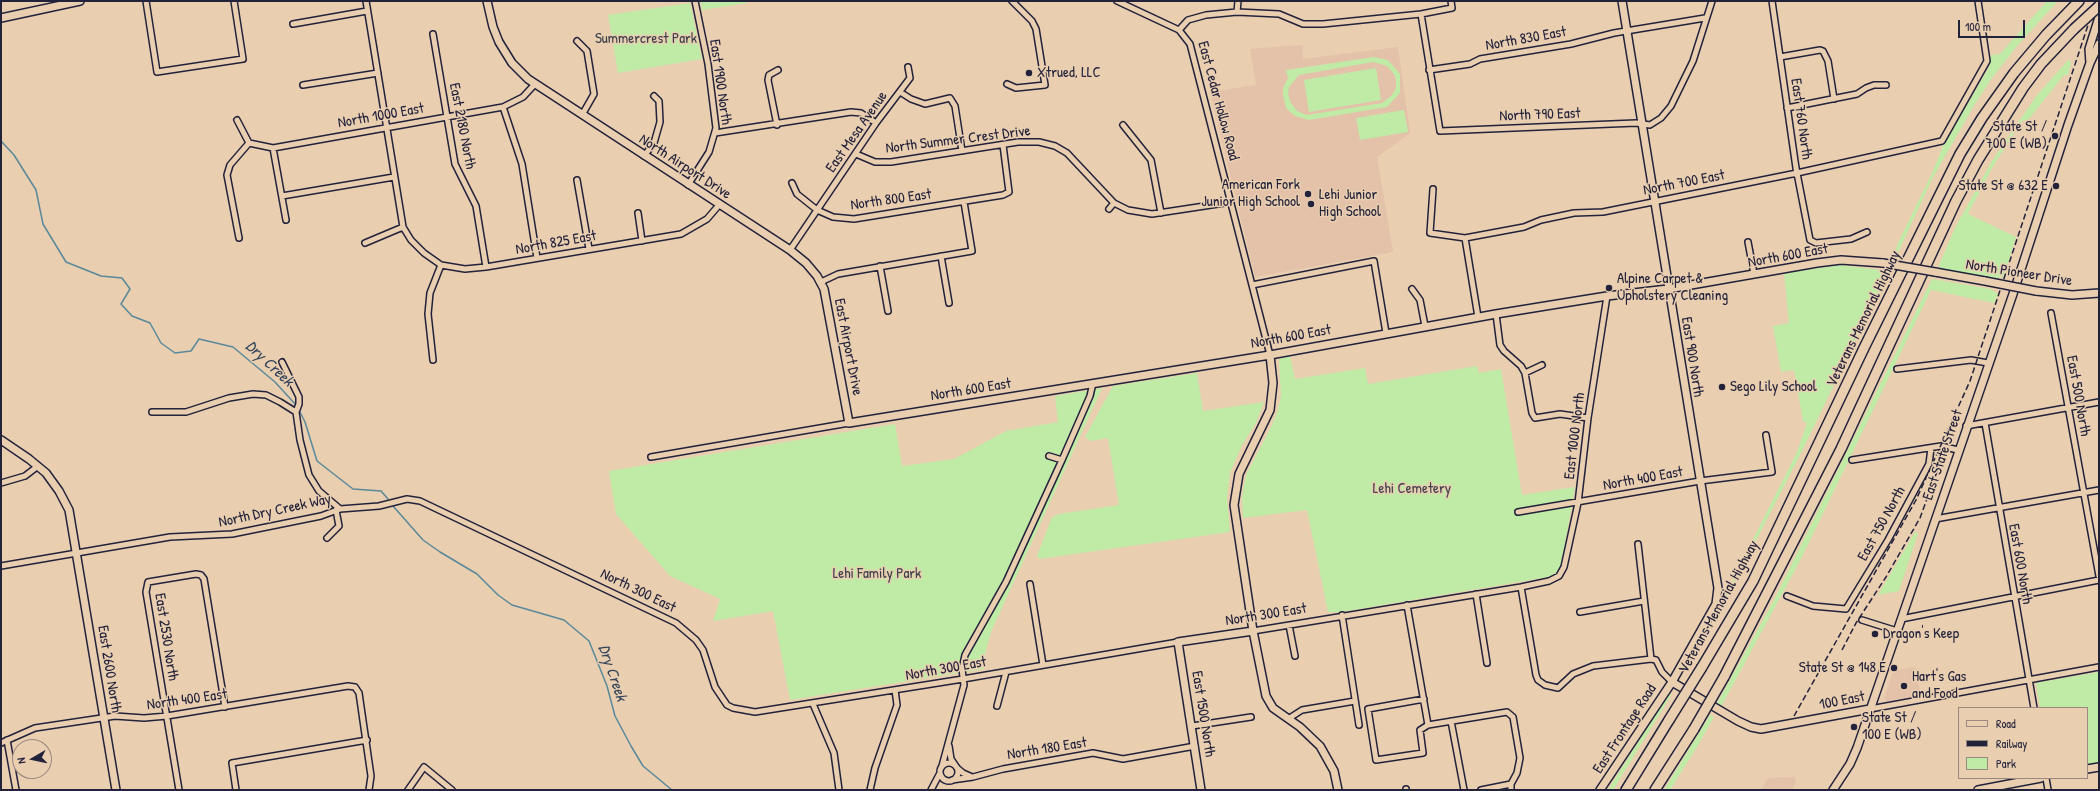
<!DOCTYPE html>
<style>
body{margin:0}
#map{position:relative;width:2100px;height:791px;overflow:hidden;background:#e9ceb0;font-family:"Patrick Hand",sans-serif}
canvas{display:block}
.frame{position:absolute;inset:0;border:2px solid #22223b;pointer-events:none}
.legend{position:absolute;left:1958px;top:707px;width:130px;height:72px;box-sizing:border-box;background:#e9ceb0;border:1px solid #998981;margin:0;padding:5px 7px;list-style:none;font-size:12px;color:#22223b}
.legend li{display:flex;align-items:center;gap:8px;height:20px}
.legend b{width:20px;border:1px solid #998981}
.north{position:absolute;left:12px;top:739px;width:40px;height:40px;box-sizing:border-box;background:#e9ceb0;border:1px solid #998981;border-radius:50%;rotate:261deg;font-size:11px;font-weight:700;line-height:16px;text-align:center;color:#22223b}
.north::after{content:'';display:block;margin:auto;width:14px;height:18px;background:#22223b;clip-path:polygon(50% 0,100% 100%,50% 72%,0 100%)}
.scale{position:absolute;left:1958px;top:20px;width:67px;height:18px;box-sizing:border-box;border:2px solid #22223b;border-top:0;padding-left:5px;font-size:12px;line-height:14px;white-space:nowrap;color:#22223b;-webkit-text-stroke:3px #e9ceb0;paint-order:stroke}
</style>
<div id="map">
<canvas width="2100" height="791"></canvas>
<div class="frame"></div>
<ul class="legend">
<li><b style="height:5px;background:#e9ceb0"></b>Road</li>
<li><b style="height:5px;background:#22223b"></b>Railway</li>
<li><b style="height:11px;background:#c0eba7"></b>Park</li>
</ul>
<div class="north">N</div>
<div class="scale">100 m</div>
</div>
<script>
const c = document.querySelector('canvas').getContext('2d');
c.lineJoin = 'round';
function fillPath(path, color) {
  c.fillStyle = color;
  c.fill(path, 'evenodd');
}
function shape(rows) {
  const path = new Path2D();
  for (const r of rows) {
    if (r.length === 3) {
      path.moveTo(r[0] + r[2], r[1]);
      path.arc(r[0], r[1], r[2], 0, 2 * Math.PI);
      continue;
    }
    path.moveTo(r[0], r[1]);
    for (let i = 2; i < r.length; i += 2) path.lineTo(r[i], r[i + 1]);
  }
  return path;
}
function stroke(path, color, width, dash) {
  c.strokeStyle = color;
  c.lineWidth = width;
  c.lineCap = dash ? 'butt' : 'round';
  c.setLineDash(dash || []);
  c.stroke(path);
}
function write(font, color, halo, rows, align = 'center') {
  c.font = font + ' "Patrick Hand",sans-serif';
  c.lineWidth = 3;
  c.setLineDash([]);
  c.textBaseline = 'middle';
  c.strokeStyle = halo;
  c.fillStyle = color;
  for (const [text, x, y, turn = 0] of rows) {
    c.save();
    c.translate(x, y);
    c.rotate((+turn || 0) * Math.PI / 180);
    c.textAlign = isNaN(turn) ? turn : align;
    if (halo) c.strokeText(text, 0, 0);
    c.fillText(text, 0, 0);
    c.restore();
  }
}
fillPath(shape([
 [1302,45,1303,59,1398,47,1410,133,1377,157,1393,252,1255,277,1210,92,1256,85,1250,49],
 [1915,667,1921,695,1887,701,1884,699,1893,671],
 [1794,777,1796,782,1792,790,1761,790,1768,778]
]), '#e4c1a9');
fillPath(shape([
 [701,1,746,1,747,3,702,10],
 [2047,1,2058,1,2018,45,1992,78,1975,104,1932,179,1895,259,1897,245,1933,171,1943,146,1989,67,1991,55,2000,54],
 [690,3,702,59,618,73,608,15],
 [1374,57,1388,60,1400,74,1400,93,1387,107,1309,120,1295,116,1286,108,1283,94,1283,88,1289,76,1287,76,1286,70],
 [1373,62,1387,66,1394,74,1396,80,1396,88,1392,95,1382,103,1307,115,1297,111,1291,103,1288,94,1289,87,1299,75],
 [2069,59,2071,63,2068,75,2064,75,2029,119,2022,121,1992,168,1968,214,2016,237,2004,276,1990,280,1938,267,1956,226,1992,161,2037,95],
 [1376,68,1381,100,1309,112,1304,80],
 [1404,110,1408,132,1360,140,1356,118],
 [1840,265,1889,271,1802,451,1727,597,1725,595,1797,452,1807,423,1803,421,1794,370,1781,372,1773,326,1789,323,1784,273],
 [1932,279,1991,289,1998,294,1994,303,1931,290,1802,557,1721,707,1716,705,1773,602],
 [1290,356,1295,379,1365,368,1368,384,1477,366,1479,373,1501,369,1522,495,1575,487,1561,566,1558,572,1548,577,1341,612,1328,612,1307,510,1243,518,1242,497,1246,475,1272,425,1278,410,1281,396,1279,359],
 [1197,373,1203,411,1264,402,1256,423,1242,445,1230,473,1227,498,1230,532,1039,559,1037,556,1052,517,1059,514,1119,505,1108,438,1091,441,1085,437,1113,386],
 [1102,388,991,632,983,661,984,669,790,700,773,611,713,621,720,599,670,576,616,514,609,471,895,424,902,466,954,459,1006,431,1058,422,1055,396],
 [1915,532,1918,533,1899,591,1878,595],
 [2099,672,2099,763,2087,765,2087,708,2040,708,2036,683],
 [1672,694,1613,790,1608,790,1667,696],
 [1710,715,1714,717,1697,747,1670,790,1664,790]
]), '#c0eba7');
stroke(shape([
 [1,141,14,155,36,190,43,224,66,262,101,276,122,278,130,289,121,304,132,316,150,323,161,343,175,353,191,351,199,339,233,347,275,382,296,405],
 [300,412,305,422,317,461,353,489,381,491,388,499],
 [393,506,423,540,440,552,477,574,498,595,512,605,564,620,589,641,607,686,615,716,631,746,643,766,672,790]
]), '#59899a', 1.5);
const street = shape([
 [146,1,157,72,243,59,234,1],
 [366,1,403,227,411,240,424,253,441,265,465,269,486,267,681,234,707,219,719,205],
 [1117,1,1179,30,1190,44,1270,355],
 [1772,1,1796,168,1810,240,1816,243,1851,239,1867,232],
 [1237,12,1238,1],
 [1421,14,1440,131,1636,123,1650,125,1661,118,1671,106,1693,61,1712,1],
 [293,24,367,11],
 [1179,30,1188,20,1206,15,1237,12,1279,14,1303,24,1323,24,1421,14,1452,8,1451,1],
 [433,34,455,164,476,206,486,267],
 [577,41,587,51,594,94,582,115],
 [1780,57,1820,50,1823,51,1828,61,1834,99],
 [1429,70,1470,64,1480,59,1571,44,1614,33,1705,18],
 [1007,84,1016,88,1045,85,1036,29,1032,21,1012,1],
 [303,85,378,73],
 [900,92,911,99,925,104,950,98,955,106,962,151],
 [503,107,522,164,537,258],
 [1787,108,1857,94,1866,88,1874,85,1886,85],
 [237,120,249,143,273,148,503,107,523,97,535,84],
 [777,125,768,80,769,75,778,70],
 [1123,125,1151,160,1161,213],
 [715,133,851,112,861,113,876,123],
 [273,148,286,220],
 [856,154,875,162,891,162,1018,142,1039,142,1055,146,1067,153,1114,203,1128,210,1152,214,1231,202],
 [644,156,654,143,660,122,659,101,654,96],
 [577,180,589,249],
 [792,183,797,194,817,210,833,217,854,219,1003,195,1009,192,1003,145],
 [688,185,709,152,716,128,708,64,695,1],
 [1433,189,1430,233,1465,238,1524,227,1541,220,1574,213,1603,212,1797,173,1942,141,1987,61,1978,1],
 [282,196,394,177],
 [1109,209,1114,203],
 [638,213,642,241],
 [239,238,227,175,230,165,249,143],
 [1465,238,1478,317],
 [1748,242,1754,274],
 [365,243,403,227],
 [790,250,876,123,910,78,908,67],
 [941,256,949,303],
 [880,266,888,311],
 [821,282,838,274,972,251,964,202],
 [1252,285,1374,261,1386,333],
 [1412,289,1420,300,1425,326],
 [2051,313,2099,576],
 [1496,314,1500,345,1504,351,1521,366,1525,373,1532,413,1535,418,1560,414,1588,418],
 [433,360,428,314,430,293,441,265],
 [282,362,299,397,299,404,296,412],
 [1897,369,1971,360,1988,363],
 [1525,373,1542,365],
 [152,412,186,412,229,398,253,394,266,395,280,402,296,412,300,440,309,475,319,491,340,509],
 [1985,423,2034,708],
 [1966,426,2099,402],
 [1049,456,1062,460,1090,396,1093,383],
 [651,457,849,423],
 [1852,460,1941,446,1958,450],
 [1,483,25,476,38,466],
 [1518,512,1700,481,1772,472,1766,435],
 [1935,519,2099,490],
 [327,538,339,526,336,510],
 [1638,544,1651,659],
 [1,566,170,537,232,534,321,516,340,509,379,506,407,499,420,501,676,623,696,640,703,650,715,687,727,705,733,708,755,712,963,679,1178,642],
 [1030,584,1043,665],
 [1521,587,1536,675,1538,680,1545,685,1558,688,1573,674,1593,666,1651,659,1656,660,1662,672,1672,682],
 [1476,594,1487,663],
 [1787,596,1813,606,1846,609,1888,540,1929,464,1931,448],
 [1407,605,1428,725],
 [1580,612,1644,601],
 [1342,615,1359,725],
 [1901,619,2099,580],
 [1862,620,1897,631],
 [1289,625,1295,656],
 [1253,631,1521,587,1549,581,1559,576,1564,567,1578,503,1588,418,1607,296],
 [1424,699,1368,709,1376,760,1423,753,1420,730,1428,725,1507,712,1513,717,1520,758,1517,773,1511,784,1511,790],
 [813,704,834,753,839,790],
 [997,706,1006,672],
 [1870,709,2099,667],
 [1288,719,1302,710,1355,701],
 [1451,721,1464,790],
 [1192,726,1251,717],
 [7,740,16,790],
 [1,743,35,728,115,716,144,718,167,716,348,686,355,687,359,693,371,776,369,790],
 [949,746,951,759,955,765],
 [949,772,9],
 [942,766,964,685,962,669,965,655,1006,582,1062,460],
 [957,768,963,773,972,777],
 [2046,778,2048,790],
 [952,780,973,777,1003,769,1093,753,1123,759,1195,746],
 [1406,789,1406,790],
 [179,790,146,592,148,582,196,574,201,575,204,579,225,707],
 [236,790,232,763,367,740],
 [408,790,424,767,452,790],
 [870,790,875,768,897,705,895,690],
 [931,790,940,773],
 [1481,790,1511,784]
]);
const secondary = shape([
 [487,1,493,27,499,42,512,63,528,79,790,250,806,263,817,276,824,289,849,423,1270,355,1496,314,1607,296,1668,289,1817,263,1841,260,1883,263],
 [1,18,80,1],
 [2090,63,2089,49,2099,17],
 [1935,272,1985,281],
 [2036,291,2072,295,2099,293],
 [1270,355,1273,383,1270,410,1239,474,1234,505,1253,631,1266,696,1273,708,1300,727,1320,746,1334,771,1338,790],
 [1,440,29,459,46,473,59,491,69,510,116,790],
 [1672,682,1738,721,1751,727,1761,729,1870,709],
 [2087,769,2099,767],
 [1201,790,1178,642,1253,631],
 [1600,790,1672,682,1716,604,1718,588,1622,1],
 [1833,790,1850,764,1857,748,2013,294,2068,125,2090,63,2099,44],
 [1978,790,2041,778]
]);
const highway = shape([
 [1702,667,1753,581,1864,348,1960,154,1982,118,2014,73,2046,35,2079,1],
 [1724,677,1841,449,1956,201,1978,160,2023,88,2041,64,2074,29],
 [1626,790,1669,720],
 [1655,790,1694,729]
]);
stroke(street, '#22223b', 8);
stroke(secondary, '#22223b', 10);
stroke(highway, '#22223b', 12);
stroke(street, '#e9ceb0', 5);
stroke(secondary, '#e9ceb0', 7);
stroke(highway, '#e9ceb0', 9);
stroke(shape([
 [1842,650,1856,623,1886,577,1920,518,1942,458],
 [1794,716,1916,500,1970,381,2096,1]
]), '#22223b', 1.5, [6, 3]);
const secondaryBridge = shape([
 [1883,263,1935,272],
 [1985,281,2036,291]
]);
const highwayBridge = shape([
 [2074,29,2099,6],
 [1669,720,1702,667],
 [1694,729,1724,677]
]);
stroke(secondaryBridge, '#22223b', 10, []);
stroke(highwayBridge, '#22223b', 12, []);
stroke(secondaryBridge, '#e9ceb0', 7);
stroke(highwayBridge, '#e9ceb0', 9);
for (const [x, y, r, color] of [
 [1029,73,4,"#22223b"],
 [2055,136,4,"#22223b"],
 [2056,186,4,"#22223b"],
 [1308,194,4,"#22223b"],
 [1311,204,4,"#22223b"],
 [1609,288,4,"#22223b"],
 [1722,387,4,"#22223b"],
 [1875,634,4,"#22223b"],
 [1894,668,4,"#22223b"],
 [1904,686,4,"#22223b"],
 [1854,727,4,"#22223b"]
]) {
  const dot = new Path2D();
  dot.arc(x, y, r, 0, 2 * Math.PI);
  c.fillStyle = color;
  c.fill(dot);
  stroke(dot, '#e9ceb0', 1.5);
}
write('15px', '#3a404b', '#e9ceb0', [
 ["Summercrest Park",646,39],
 ["Lehi Cemetery",1412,489],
 ["Lehi Family Park",877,574]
]);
write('15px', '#22223b', '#e9ceb0', [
 ["North 830 East",1526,39,-10],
 ["East 1900 North",720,82,82],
 ["East Cedar Hollow Road",1218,101,75],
 ["North 790 East",1540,115,-2],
 ["North 1000 East",381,116,-10],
 ["East 760 North",1801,119,82],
 ["East 2180 North",462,126,79],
 ["East Mesa Avenue",857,132,-55],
 ["North Summer Crest Drive",958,140,-7],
 ["North Airport Drive",685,167,33],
 ["North 700 East",1684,183,-11],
 ["North 800 East",891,200,-8],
 ["North 825 East",556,243,-10],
 ["North 600 East",1788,256,-10],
 ["North Pioneer Drive",2019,273,9],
 ["Veterans Memorial Highway",1864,319,-64],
 ["North 600 East",1291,337,-10],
 ["East Airport Drive",848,347,79],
 ["East 900 North",1692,357,81],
 ["North 600 East",971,390,-9],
 ["East 500 North",2078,396,80],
 ["East 1000 North",1575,436,-83],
 ["East State Street",1943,455,-71],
 ["North 400 East",1643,479,-10],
 ["North Dry Creek Way",275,511,-12],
 ["East 750 North",1882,524,-61],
 ["East 600 North",2020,564,80],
 ["North 300 East",638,591,26],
 ["Veterans Memorial Highway",1719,607,-61],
 ["North 300 East",1266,615,-9],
 ["East 2530 North",166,637,81],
 ["East 2600 North",109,669,81],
 ["North 300 East",946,669,-10],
 ["North 400 East",187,700,-8],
 ["100 East",1842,701,-11],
 ["East 1500 North",1203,714,81],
 ["East Frontage Road",1625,729,-57],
 ["North 180 East",1047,749,-9]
]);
write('15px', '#22223b', '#e9ceb0', [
 ["Xtrued, LLC",1037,73],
 ["State St /",2047,127,"right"],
 ["700 E (WB)",2047,144,"right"],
 ["American Fork",1300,185,"right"],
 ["Junior High School",1300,202,"right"],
 ["State St @ 632 E",2048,186,"right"],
 ["Lehi Junior",1319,195],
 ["High School",1319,212],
 ["Alpine Carpet &",1617,279],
 ["Upholstery Cleaning",1617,296],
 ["Sego Lily School",1730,387],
 ["Dragon's Keep",1883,634],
 ["State St @ 148 E",1886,668,"right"],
 ["Hart's Gas",1912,677],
 ["and Food",1912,694],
 ["State St /",1862,718],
 ["100 E (WB)",1862,735]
], 'left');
write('italic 16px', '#34445b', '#e9ceb0', [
 ["Dry Creek",269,364,43],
 ["Dry Creek",612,673,71]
]);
</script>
